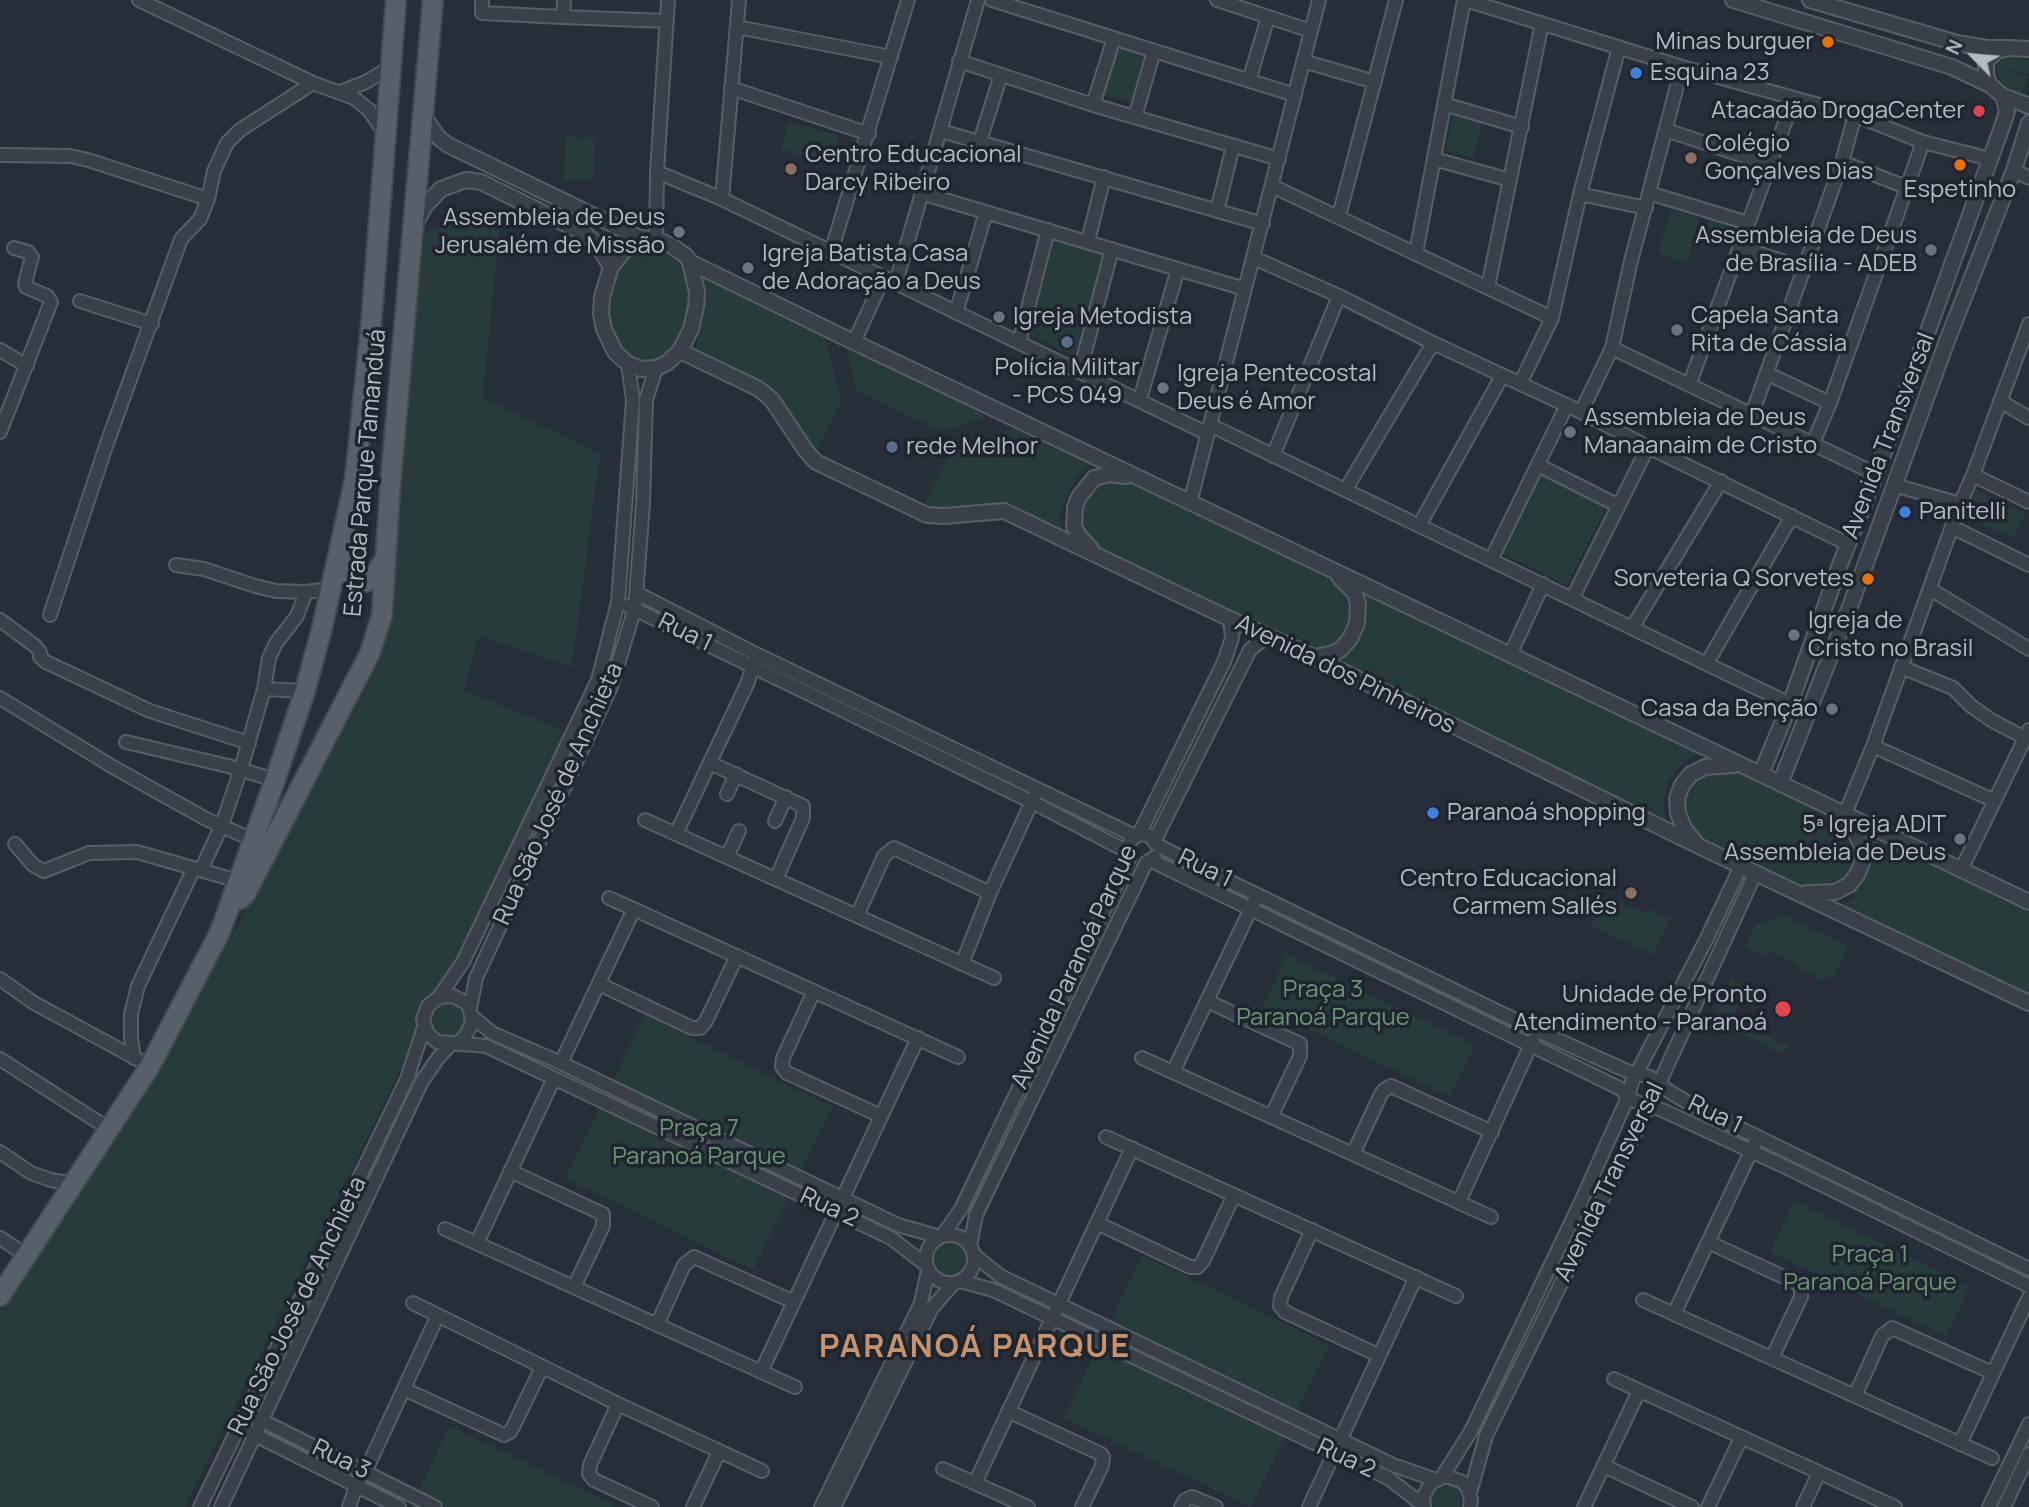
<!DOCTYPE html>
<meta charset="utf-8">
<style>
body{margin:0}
#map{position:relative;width:2029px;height:1507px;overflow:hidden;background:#252e39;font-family:Manrope,sans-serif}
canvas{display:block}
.north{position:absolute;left:1938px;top:21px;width:70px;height:70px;-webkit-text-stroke:5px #1e252f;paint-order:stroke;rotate:295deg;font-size:19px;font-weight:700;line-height:28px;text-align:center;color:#b4bbc5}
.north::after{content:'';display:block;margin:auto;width:24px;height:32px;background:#b4bbc5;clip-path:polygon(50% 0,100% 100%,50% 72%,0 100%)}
</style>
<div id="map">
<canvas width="2029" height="1507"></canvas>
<div class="north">N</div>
</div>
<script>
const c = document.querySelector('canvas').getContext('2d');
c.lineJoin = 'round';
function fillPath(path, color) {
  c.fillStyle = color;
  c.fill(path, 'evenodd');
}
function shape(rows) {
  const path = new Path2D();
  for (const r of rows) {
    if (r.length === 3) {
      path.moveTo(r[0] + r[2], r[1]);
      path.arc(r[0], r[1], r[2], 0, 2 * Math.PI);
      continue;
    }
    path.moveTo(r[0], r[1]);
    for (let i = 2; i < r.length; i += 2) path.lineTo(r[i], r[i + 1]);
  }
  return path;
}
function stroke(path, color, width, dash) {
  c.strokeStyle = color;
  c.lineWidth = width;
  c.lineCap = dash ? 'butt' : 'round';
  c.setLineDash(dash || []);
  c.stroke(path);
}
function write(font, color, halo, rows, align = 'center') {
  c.font = font + ' Manrope,sans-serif';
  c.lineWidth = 7;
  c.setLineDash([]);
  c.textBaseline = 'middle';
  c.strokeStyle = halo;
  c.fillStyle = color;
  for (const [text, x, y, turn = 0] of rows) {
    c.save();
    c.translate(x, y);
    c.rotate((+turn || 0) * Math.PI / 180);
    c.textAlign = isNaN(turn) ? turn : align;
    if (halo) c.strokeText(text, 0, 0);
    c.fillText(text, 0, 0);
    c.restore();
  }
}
fillPath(shape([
 [1114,47,1148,57,1134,104,1100,94],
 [2011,57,2029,60,2029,75,1999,66,2028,77,2022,94,2006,86,1996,71,2001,61],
 [1453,114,1482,120,1473,158,1445,151],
 [789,121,839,136,830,164,781,149],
 [566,136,595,138,593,181,564,179],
 [502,206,483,397,600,454,572,667,479,636,464,691,563,730,566,734,564,743,404,1063,185,1507,0,1507,0,1312,180,1027,275,859,381,659,425,233],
 [1672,209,1700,218,1686,263,1657,253],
 [1710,217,1738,226,1733,244,1703,234],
 [1049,234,1107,251,1075,357,1023,331],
 [640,242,655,243,682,258,693,291,687,327,665,361,642,366,617,349,607,326,609,285,614,270],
 [698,276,822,330,842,399,813,457,767,382,693,356,705,312],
 [845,339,998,411,956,428,941,431,856,391],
 [1019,427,1094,462,1076,477,1059,517,1065,538,1010,509,917,517,951,451],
 [1539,471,1607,504,1567,585,1499,552],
 [1112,478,1136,483,1332,575,1351,595,1351,622,1344,636,1336,646,1313,651,1100,551,1079,527,1080,509,1096,482],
 [1973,488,2025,513,2013,538,1961,513],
 [1355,586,1708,751,1688,759,1676,770,1668,783,1664,799,1664,813,1670,827,1323,659,1354,641],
 [1742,767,1844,816,1861,860,1846,883,1799,890,1701,846,1685,828,1683,786,1692,774],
 [1867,835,2029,911,2029,999,1832,908,1852,900,1873,853],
 [1606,895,1645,914,1648,909,1670,919,1652,955,1591,925],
 [1785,916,1848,946,1833,979,1825,976,1822,980,1798,968,1799,965,1767,950,1764,956,1745,948,1756,924],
 [1287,955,1475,1045,1450,1097,1262,1007],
 [1731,979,1747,987,1728,1027,1724,1029,1711,1022],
 [448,1020,16],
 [645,1015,833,1107,753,1270,565,1178],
 [1743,1016,1748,1018,1745,1025,1788,1046,1783,1055,1739,1032,1738,1026],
 [1794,1201,1970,1286,1946,1336,1770,1252],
 [950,1259,16],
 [1142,1255,1329,1345,1251,1507,1064,1418],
 [450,1426,618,1507,411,1507],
 [1449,1485,1460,1493,1461,1507,1433,1507,1431,1499,1436,1490]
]), '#283b3b');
const minor = shape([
 [139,0,313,83,354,98,369,110,385,134],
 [482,0,482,13,563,17,564,0],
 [992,0,1295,95],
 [1217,0,1311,31],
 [1466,0,1682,67,1855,115,1923,142,1990,159],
 [563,17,667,21],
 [737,27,891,57],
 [959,61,1093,105,1279,159],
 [1303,61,1375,82],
 [1249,81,1268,17],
 [731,88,869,134],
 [340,92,366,82,384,71,391,64],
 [1444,104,1522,127],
 [1093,105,1114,38],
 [1135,117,1154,51],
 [1666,130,1771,165],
 [941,131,1263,224],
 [980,141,1001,75],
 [0,155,70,156,88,160,208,199],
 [1434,159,1510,180],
 [1842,162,1906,187],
 [2014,170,2029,178],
 [657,172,722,199,1208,434],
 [1272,186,1552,318],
 [921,193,1245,289],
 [1649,193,1748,223],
 [1580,194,1646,208],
 [722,199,739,0],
 [1217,211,1233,146],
 [1339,216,1396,0],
 [656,239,657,172,668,0],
 [1088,241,1104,177],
 [1739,247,1804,268],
 [831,252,908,0],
 [1416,253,1464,0],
 [1254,258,1339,296,1433,343,1581,412,1648,447,1848,544],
 [896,282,978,0],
 [1488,287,1542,23],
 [80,301,152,324],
 [956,313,986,212],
 [854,342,884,277],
 [1019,343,1048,230],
 [1612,348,1876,474],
 [0,350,27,366],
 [1080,371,1112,249],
 [1768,374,1830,403],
 [1690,383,1794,98],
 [1520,384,1552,318,1580,194,1619,47],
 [1140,399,1178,269],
 [2000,401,2029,418],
 [1581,412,1612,348,1630,265,1682,67],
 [1752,414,1842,162,1855,115],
 [1210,425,1790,704],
 [0,432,51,302,47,296,26,287,25,283,32,257,28,252,14,248],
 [1813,443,1830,403,1923,142],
 [1273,456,1339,296],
 [1538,465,1617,505],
 [1973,475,2029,502],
 [1894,485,1960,504],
 [1346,489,1433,343],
 [1190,503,1319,0],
 [1420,524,1502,376],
 [1952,527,2029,565],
 [1491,560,1567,405],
 [176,565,204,569,255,586,276,591,306,592,330,589],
 [1930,589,2029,649],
 [637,593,758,655,1135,836],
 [1573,597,1648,447],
 [628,606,1032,802,1128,852],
 [50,615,106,446,181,239,200,219,208,199,214,171,227,143,240,130,313,83],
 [0,620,35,646,40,652,40,657,46,662,150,711,249,743],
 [1632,628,1721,481],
 [1510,655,1543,584],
 [1707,663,1792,516],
 [1901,667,1953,688,1971,706,1991,720,2025,738],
 [264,689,305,691],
 [0,698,113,767,206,819,253,840],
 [126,742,228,766,275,780],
 [1873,746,1995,801],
 [710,763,803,806,803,818,776,879],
 [727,794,736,774],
 [1845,814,1873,746,1960,504,1973,475,2029,324],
 [645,820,994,978],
 [775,821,786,797],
 [676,834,747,684,755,661],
 [1139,834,1150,836,1157,845,1212,873,1538,1031,1627,1071,1650,1077,1670,1092,1692,1105,2029,1269],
 [1155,840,1250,650,1268,635],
 [15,844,33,865,44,871,89,853,137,852,238,881],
 [727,857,739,831],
 [1152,861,1619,1088,1634,1101,1662,1110,1792,1170,2029,1286],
 [201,870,222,825,241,769,264,689,269,658,276,643,297,616,306,592],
 [1961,870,2029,730],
 [609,898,958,1057],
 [857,916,884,856,894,848,990,893],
 [962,964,990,893,1034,797],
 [0,979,34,1003,139,1060],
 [599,984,692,1028,700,1028,706,1021,737,956],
 [814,991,783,1058,782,1067,787,1073,881,1116],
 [439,997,463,962,598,680,618,602,633,400,628,364],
 [1207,1001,1300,1044,1300,1056,1271,1117],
 [470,1009,476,978,611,687,635,608,643,504,646,400,656,368],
 [472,1016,492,1033,561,1063,898,1225,940,1237],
 [458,1042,464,1038,472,1024,470,1009,466,1003,453,996,439,997,428,1006,423,1019,427,1033,437,1042,486,1046,891,1238,926,1265],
 [134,1058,131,1037,131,1014,138,986,194,868],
 [1142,1058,1491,1217],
 [0,1059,109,1129],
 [561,1063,634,909],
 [1173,1072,1254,902],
 [1106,1137,1456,1296],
 [0,1152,31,1173,51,1180,74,1184],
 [1353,1154,1381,1094,1384,1090,1391,1086,1492,1132],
 [510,1171,603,1214,603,1226,574,1287],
 [1459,1202,1533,1040],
 [1097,1223,1190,1267,1198,1267,1203,1261,1234,1195],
 [445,1229,795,1387],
 [1312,1230,1281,1297,1280,1306,1285,1312,1378,1355],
 [950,1259,24],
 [942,1236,961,1209,1130,856,1128,846,1131,840,1139,834,1224,662,1232,638,1230,619],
 [0,1238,27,1256],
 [1708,1242,1801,1285,1801,1297,1772,1358],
 [477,1243,554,1078],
 [970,1246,976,1215,1146,863,1155,857],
 [973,1254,1000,1276,1393,1465,1436,1480],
 [960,1281,993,1290,1388,1478,1423,1505],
 [1643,1300,1992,1458],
 [413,1303,618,1404,762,1471],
 [1674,1314,1754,1145],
 [657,1325,684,1265,694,1257,794,1302],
 [761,1372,918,1038],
 [1614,1379,1895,1507],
 [404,1389,504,1435,510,1432,513,1427,542,1367],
 [1855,1396,1882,1336,1892,1328,1993,1373],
 [618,1404,590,1465,589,1474,594,1480,652,1507],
 [1008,1411,1101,1454,1103,1457,1102,1466,1082,1507],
 [257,1418,435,1507],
 [249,1432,399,1507],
 [1960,1444,2029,1297],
 [1604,1466,1692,1507],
 [943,1469,1028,1507],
 [1442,1477,1471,1431,1580,1204,1628,1097,1632,1082,1706,940,1741,866],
 [975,1483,1132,1148],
 [1470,1493,1486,1436,1653,1097,1756,872],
 [200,1507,407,1079,424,1027],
 [221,1507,421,1083,438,1058,451,1044],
 [349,1507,356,1486,368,1466,438,1315],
 [693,1507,719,1452],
 [821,1507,921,1303,928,1270],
 [834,1507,932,1308,954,1283],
 [1181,1507,1185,1500,1192,1497,1216,1507],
 [1309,1507,1416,1277],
 [1424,1507,1423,1497,1430,1484,1442,1477,1449,1477,1462,1482,1467,1487,1471,1500,1470,1507],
 [1584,1507,1639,1391],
 [1708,1507,1741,1438],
 [1803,1507,1819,1473],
 [1989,1507,2029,1424],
 [2004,1507,2029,1454]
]);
const tertiary = shape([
 [1733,0,1952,67,1990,85],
 [1810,0,1957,43,1987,48,2008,48],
 [2029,49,2008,48,1997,51,1986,61,1986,75,1990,85,2003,96,2029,106],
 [425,112,426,120,439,138,448,145,640,238],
 [416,222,425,206,441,189,466,180,481,182,584,233,597,244,611,267],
 [640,238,656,239,672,246,686,256,690,262,697,292,696,307,691,329,680,351,667,363,656,368,641,369,628,364,615,352,604,329,601,314,602,297,611,267,623,252,640,238],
 [690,262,835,333,2029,902],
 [680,351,759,389,772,400,806,451,816,462,927,515,944,516,1004,511,1230,619,1299,650,1709,851,2029,1003],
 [1091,549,1080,537,1074,527,1075,507,1079,497,1094,478,1110,474,1126,476],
 [1314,657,1330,654,1340,650,1350,639,1357,623,1358,604,1355,593,1339,577],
 [1761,774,1790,704,1841,562,1876,474,2003,124,2007,111,2003,96],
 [1780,784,1851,604,1947,341,2014,170,2029,123],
 [1696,843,1684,828,1678,813,1677,799,1682,785,1691,774,1705,767,1734,765],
 [1807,893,1835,892,1849,885,1858,873,1863,860,1862,845,1846,816]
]);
const primary = shape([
 [340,552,344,570,352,579,365,582,373,578,385,559],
 [240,899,246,893,370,653,382,615,390,489,433,0],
 [0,1296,150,1066,220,932,275,780,305,691,322,628,355,479,371,326,396,0]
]);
stroke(minor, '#575e68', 16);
stroke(tertiary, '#575e68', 18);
stroke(primary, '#424953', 23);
stroke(minor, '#39404a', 12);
stroke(tertiary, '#39404a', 14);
stroke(primary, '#575f6a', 19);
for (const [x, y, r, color] of [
 [1828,42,7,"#e8710a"],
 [1636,73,7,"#3f7fe0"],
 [1979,111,7,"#e0444e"],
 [1691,158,7,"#8d6e63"],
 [1960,165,7,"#e8710a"],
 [791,169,7,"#8d6e63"],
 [679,232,7,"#6b7280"],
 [1931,250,7,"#6b7280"],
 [748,268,7,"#6b7280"],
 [999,317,7,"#6b7280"],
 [1677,330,7,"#6b7280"],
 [1067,342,7,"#5c6f8a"],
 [1163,388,7,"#6b7280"],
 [1570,432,7,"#6b7280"],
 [892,447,7,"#5c6f8a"],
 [1905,512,7,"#3f7fe0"],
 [1868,579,7,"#e8710a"],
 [1794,635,7,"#6b7280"],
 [1832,709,7,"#6b7280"],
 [1433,813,7,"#3f7fe0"],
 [1960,839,7,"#6b7280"],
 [1631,893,7,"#8d6e63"],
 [1783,1009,9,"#e0444e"]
]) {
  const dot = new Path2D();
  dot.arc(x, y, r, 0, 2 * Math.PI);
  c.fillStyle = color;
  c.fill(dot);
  stroke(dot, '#1e252f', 2.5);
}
write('24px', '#b4bbc5', '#1e252f', [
 ["Minas burguer",1814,42,"right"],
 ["Esquina 23",1650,73],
 ["Atacadão DrogaCenter",1965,111,"right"],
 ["Colégio",1705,144],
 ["Gonçalves Dias",1705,172],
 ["Centro Educacional",805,155],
 ["Darcy Ribeiro",805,183],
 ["Espetinho",1960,190,"center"],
 ["Assembleia de Deus",665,218,"right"],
 ["Jerusalém de Missão",665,246,"right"],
 ["Assembleia de Deus",1917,236,"right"],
 ["de Brasília - ADEB",1917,264,"right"],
 ["Igreja Batista Casa",762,254],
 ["de Adoração a Deus",762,282],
 ["Capela Santa",1691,316],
 ["Rita de Cássia",1691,344],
 ["Igreja Metodista",1013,317],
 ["Polícia Militar",1067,368,"center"],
 ["- PCS 049",1067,396,"center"],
 ["Igreja Pentecostal",1177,374],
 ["Deus é Amor",1177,402],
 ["Assembleia de Deus",1584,418],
 ["Manaanaim de Cristo",1584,446],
 ["rede Melhor",906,447],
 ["Panitelli",1919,512],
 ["Sorveteria Q Sorvetes",1854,579,"right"],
 ["Igreja de",1808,621],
 ["Cristo no Brasil",1808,649],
 ["Casa da Benção",1818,709,"right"],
 ["Paranoá shopping",1447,813],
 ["5ª Igreja ADIT",1946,825,"right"],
 ["Assembleia de Deus",1946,853,"right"],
 ["Centro Educacional",1617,879,"right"],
 ["Carmem Sallés",1617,907,"right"],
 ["Unidade de Pronto",1767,995,"right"],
 ["Atendimento - Paranoá",1767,1023,"right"]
], 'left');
write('24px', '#b4bbc5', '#1e252f', [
 ["Avenida Transversal",1889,436,-69],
 ["Estrada Parque Tamanduá",366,473,-85],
 ["Rua 1",685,633,26],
 ["Avenida dos Pinheiros",1345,675,26],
 ["Rua São José de Anchieta",559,794,-66],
 ["Rua 1",1205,869,26],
 ["Avenida Paranoá Parque",1075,967,-65],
 ["Rua 1",1715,1115,26],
 ["Avenida Transversal",1610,1182,-64],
 ["Rua 2",829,1208,25],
 ["Rua São José de Anchieta",298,1306,-64],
 ["Rua 2",1346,1459,25],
 ["Rua 3",341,1460,26]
]);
write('24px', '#6e9476', '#1e252f', [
 ["Praça 3",1323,990],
 ["Paranoá Parque",1323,1018],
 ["Praça 7",699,1129],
 ["Paranoá Parque",699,1157],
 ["Praça 1",1870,1255],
 ["Paranoá Parque",1870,1283]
]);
c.letterSpacing = '2px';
write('bold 32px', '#c8926c', '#1e252f', [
 ["PARANOÁ PARQUE",975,1348]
]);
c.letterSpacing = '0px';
</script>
